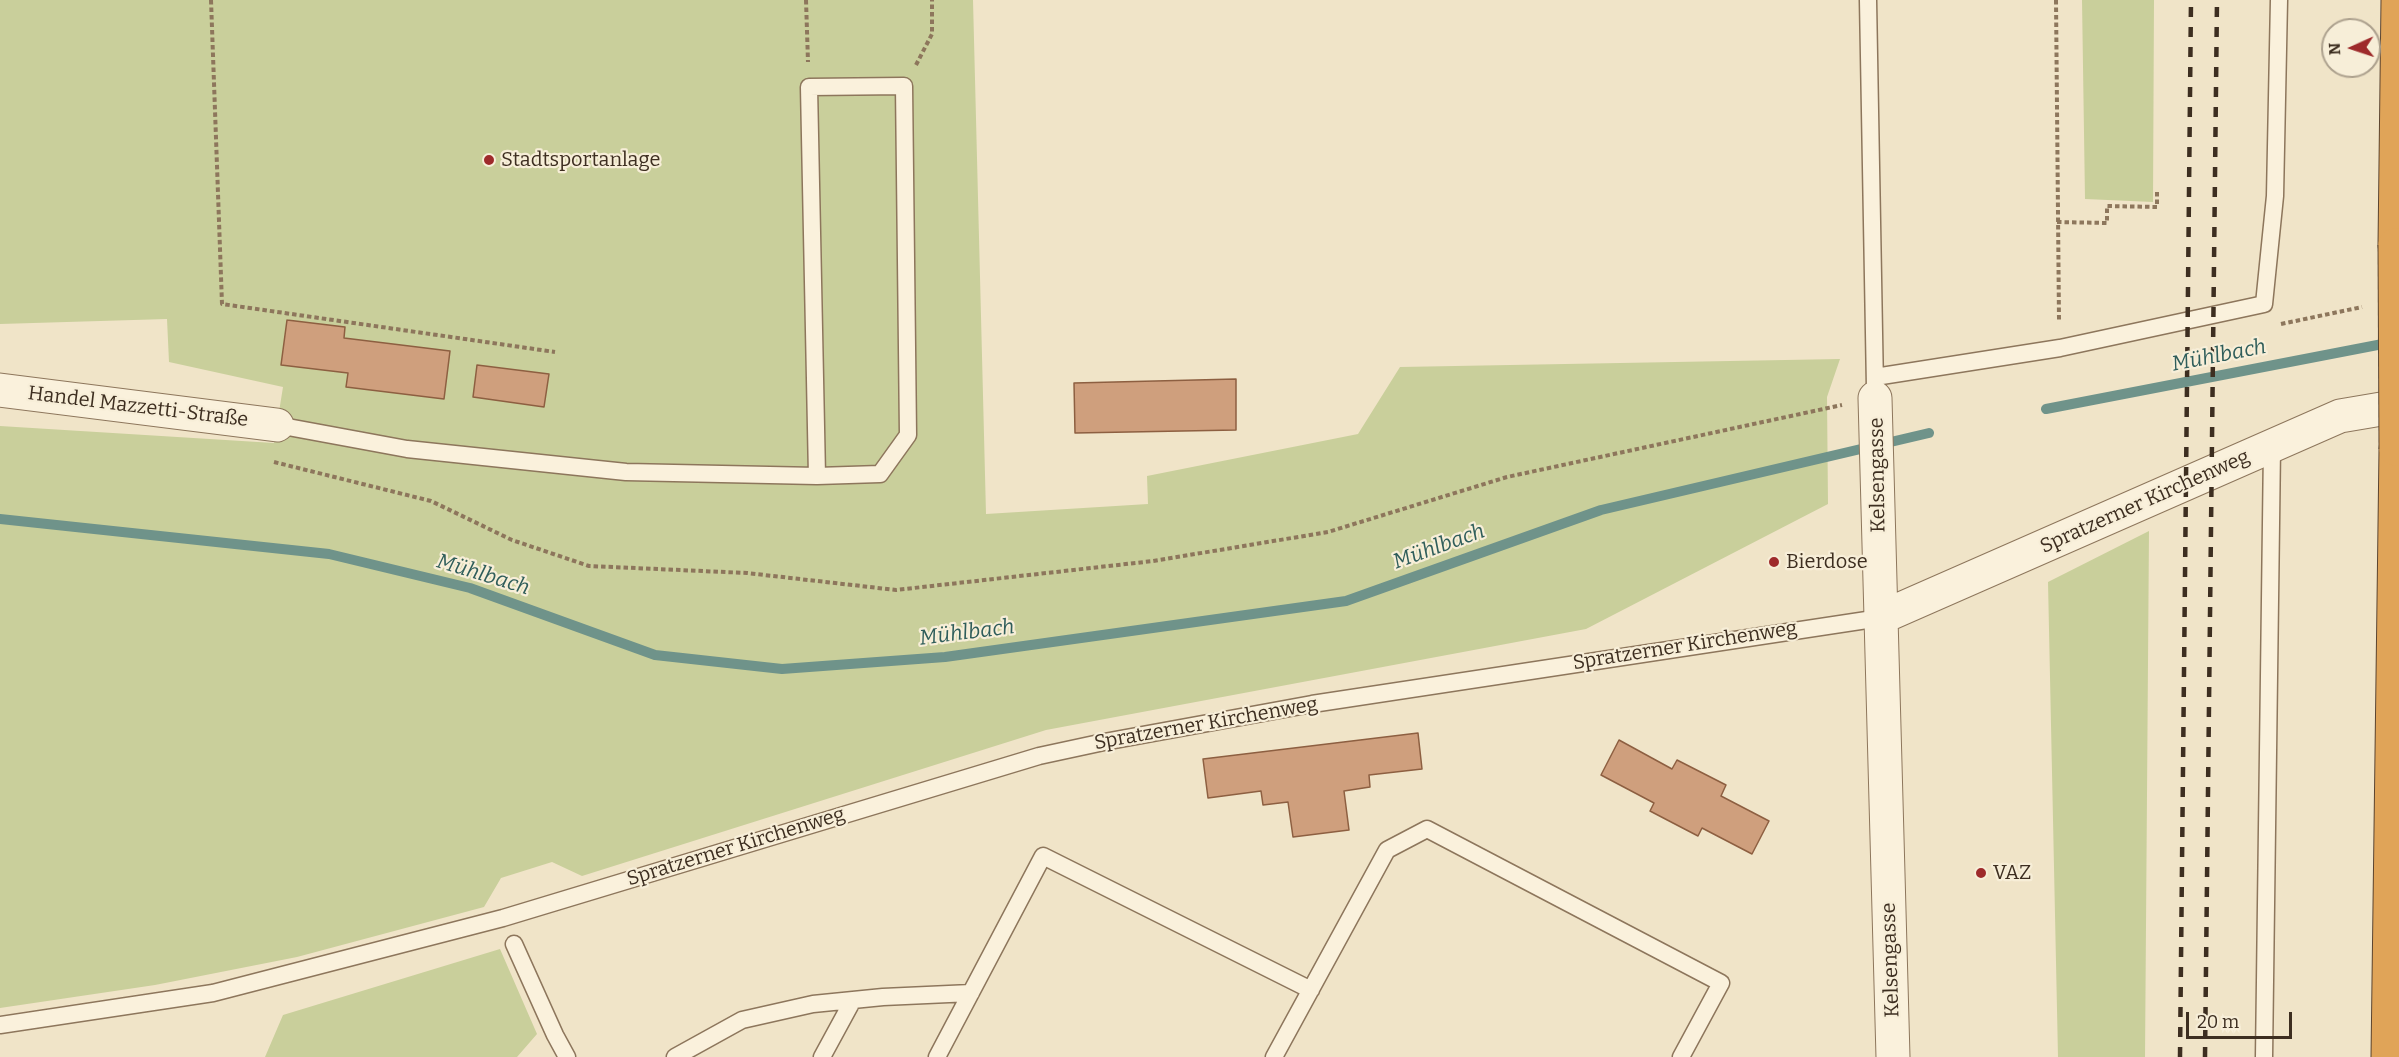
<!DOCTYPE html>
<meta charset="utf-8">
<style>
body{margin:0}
#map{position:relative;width:2399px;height:1057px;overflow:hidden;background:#f0e4c8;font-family:Bitter,serif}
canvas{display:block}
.north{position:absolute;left:2321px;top:18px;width:60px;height:60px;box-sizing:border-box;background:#f7eed8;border:2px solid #ada18e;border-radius:50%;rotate:267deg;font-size:16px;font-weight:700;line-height:24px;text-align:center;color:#3d2e20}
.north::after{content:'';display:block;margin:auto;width:21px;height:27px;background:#9e2a2b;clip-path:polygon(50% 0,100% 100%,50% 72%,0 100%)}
.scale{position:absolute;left:2186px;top:1012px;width:106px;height:27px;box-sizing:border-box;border:3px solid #3d2e20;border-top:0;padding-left:8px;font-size:18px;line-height:21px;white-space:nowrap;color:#3d2e20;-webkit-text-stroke:4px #f7eed8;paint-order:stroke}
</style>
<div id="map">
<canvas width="2399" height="1057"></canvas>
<div class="north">N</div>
<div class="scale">20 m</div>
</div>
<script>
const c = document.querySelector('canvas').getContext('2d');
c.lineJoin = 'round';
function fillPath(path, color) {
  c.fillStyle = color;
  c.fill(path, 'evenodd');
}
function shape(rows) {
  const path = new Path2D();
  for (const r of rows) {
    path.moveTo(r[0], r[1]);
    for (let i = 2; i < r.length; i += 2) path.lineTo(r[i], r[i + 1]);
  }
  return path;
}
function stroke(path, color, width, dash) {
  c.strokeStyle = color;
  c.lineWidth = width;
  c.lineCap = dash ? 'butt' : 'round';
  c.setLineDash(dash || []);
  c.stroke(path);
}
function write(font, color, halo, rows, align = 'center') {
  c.font = font + ' Bitter,serif';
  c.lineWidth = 4.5;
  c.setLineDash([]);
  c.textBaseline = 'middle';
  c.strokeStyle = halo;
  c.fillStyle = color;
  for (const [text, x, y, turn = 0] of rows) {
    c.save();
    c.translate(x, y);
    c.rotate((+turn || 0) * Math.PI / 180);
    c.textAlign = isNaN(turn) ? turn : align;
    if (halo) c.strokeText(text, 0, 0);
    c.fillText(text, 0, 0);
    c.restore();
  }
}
fillPath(shape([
 [0,0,973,0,986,514,1148,504,1147,476,1358,434,1400,367,1840,359,1827,397,1828,504,1586,629,1046,730,582,876,552,862,501,878,484,907,297,957,155,985,0,1008,0,426,274,443,283,387,169,362,167,319,0,324],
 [2082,0,2154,0,2153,202,2085,199],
 [2149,531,2145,1057,2058,1057,2048,582],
 [500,949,537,1034,517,1057,265,1057,283,1015]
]), '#c9cf9b');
stroke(shape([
 [2046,409,2393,342],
 [0,519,329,554,470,588,655,655,782,669,945,657,1346,601,1601,510,1929,433]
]), '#6f938a', 10);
const building = shape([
 [287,320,345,327,344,338,450,351,444,399,346,387,348,373,281,365,287,320],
 [477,365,549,374,544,407,473,397,477,365],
 [1236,379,1236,430,1075,433,1074,383,1236,379],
 [1418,733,1422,769,1369,775,1370,787,1344,791,1349,830,1293,837,1288,802,1263,805,1261,791,1208,798,1203,759,1418,733],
 [1619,740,1672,769,1677,760,1726,785,1721,796,1769,821,1752,854,1702,828,1698,836,1673,823,1650,811,1654,803,1601,775,1619,740]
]);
fillPath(building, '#cf9f7d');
stroke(building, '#8d5f41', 1.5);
const service = shape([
 [1868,0,1875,388],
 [1875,377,2060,348,2264,304,2275,196,2279,0],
 [277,425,407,449,626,472,817,476,880,474,908,435,904,86,809,87,817,476],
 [514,944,555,1035,567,1057],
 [0,1025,213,993,503,918,1039,756,1104,742,1312,704,1880,618],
 [675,1057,742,1020,813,1004,883,997,971,993],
 [822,1057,853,1000],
 [937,1057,1043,856,1311,990],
 [1274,1057,1387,850,1427,829,1721,983,1681,1057],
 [2264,1057,2272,447]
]);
const minor = shape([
 [0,390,277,425],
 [1875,398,1893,1057],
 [1880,618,2340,416,2399,406]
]);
const motorway = shape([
 [2395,245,2398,0],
 [2388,1057,2396,449]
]);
stroke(service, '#8d765c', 19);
stroke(minor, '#8d765c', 35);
stroke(motorway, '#5b4430', 35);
stroke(shape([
 [211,0,222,304,555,352],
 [806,0,808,62],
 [2056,0,2059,320],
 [916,65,932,34,932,0],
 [2057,222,2107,223,2107,206,2157,207,2157,192],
 [2281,324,2362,307],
 [274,462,431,501,512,540,589,566,747,573,896,590,1153,561,1328,532,1507,477,1842,405]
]), '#8d765c', 4, [4.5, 3]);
stroke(service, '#faf1dc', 16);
stroke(minor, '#faf1dc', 33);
stroke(motorway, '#e0a458', 33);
stroke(shape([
 [2180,1057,2191,0],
 [2205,1057,2217,0]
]), '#3d2e20', 4.5, [10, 10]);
const motorwayBridge = shape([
 [2395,245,2396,449]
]);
stroke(motorwayBridge, '#5b4430', 35, []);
stroke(motorwayBridge, '#e0a458', 33);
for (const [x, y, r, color] of [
 [489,160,6,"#9e2a2b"],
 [1774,562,6,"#9e2a2b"],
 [1981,873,6,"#9e2a2b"]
]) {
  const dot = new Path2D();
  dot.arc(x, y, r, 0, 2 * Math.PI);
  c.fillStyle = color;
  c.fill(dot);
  stroke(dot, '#f7eed8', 2);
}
write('20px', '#3d2e20', '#f7eed8', [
 ["Stadtsportanlage",501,160],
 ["Bierdose",1786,562],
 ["VAZ",1993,873]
], 'left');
write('20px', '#3d2e20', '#f7eed8', [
 ["Handel Mazzetti-Straße",138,407,7],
 ["Kelsengasse",1878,475,-91],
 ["Spratzerner Kirchenweg",2145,502,-24],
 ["Spratzerner Kirchenweg",1685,646,-9],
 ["Spratzerner Kirchenweg",1206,724,-10],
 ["Spratzerner Kirchenweg",736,847,-17],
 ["Kelsengasse",1891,960,-92]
]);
write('italic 21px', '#2f5d5a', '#f7eed8', [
 ["Mühlbach",2219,356,-11],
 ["Mühlbach",1439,547,-20],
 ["Mühlbach",483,575,17],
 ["Mühlbach",967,633,-7]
]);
</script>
